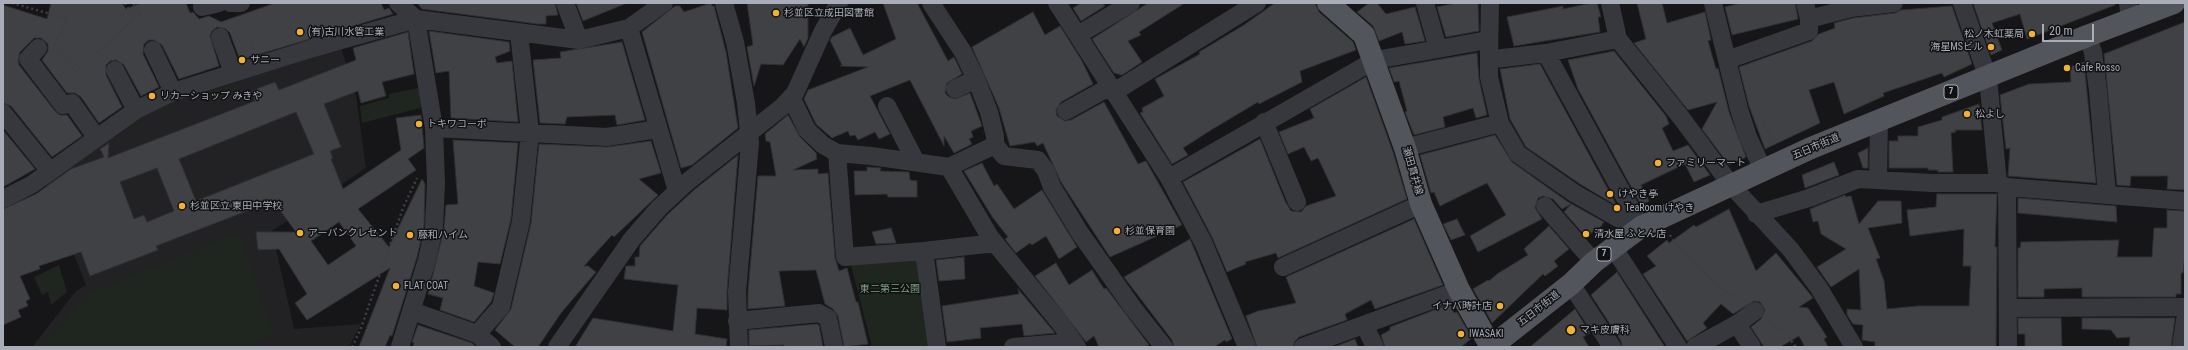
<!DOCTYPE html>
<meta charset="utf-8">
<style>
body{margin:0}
#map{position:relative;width:2188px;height:350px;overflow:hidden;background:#161618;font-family:"Roboto Condensed",sans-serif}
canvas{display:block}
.frame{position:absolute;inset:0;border:4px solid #a8adb8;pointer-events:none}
.scale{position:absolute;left:2042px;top:24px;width:52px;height:18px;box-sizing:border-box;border:2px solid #a8adb8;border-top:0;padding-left:5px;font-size:12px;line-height:14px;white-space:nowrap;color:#a8adb8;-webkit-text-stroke:3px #111113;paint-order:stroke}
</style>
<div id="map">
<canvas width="2188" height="350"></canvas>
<div class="frame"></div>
<div class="scale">20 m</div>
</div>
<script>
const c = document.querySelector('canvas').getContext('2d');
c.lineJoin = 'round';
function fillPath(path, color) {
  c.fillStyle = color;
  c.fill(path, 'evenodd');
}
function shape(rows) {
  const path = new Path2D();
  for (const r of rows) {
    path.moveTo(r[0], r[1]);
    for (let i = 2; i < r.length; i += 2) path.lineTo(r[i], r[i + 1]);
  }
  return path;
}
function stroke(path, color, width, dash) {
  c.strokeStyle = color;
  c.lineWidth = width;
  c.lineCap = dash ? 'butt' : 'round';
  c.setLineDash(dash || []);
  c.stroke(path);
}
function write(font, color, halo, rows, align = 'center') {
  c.font = font + ' "Roboto Condensed","Noto Sans JP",sans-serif';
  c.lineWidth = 3;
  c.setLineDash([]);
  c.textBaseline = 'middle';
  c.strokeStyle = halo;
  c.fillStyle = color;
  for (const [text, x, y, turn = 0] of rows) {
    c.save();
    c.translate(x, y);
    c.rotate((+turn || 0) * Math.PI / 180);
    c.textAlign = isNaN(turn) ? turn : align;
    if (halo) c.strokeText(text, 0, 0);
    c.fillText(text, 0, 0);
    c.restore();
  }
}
fillPath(shape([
 [341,47,356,96,366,168,272,231,294,329,361,324,349,347,32,347,76,291,86,285,45,181,127,125,176,99]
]), '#222225');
fillPath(shape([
 [418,88,424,107,362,123,360,106,389,98,389,94],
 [239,232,273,334,251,347,41,347,86,294],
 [919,255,929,347,872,347,850,261],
 [59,265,67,292,51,305,48,292,42,295,34,277]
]), '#1e261f');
const building = shape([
 [51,3,122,3,126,9,141,3,186,3,190,13,193,12,199,19,209,16,221,22,275,3,381,3,384,10,389,8,393,14,240,60,230,33,226,29,217,27,212,31,210,36,219,66,179,79,162,45,154,40,149,40,144,44,143,54,159,87,141,96,124,65,116,60,110,61,106,65,106,75,122,107,99,123,81,97,75,93,67,93,42,60,48,51,48,44,41,38,34,38,20,52,18,61,19,65,55,111,60,115,67,115,82,136,52,157,11,106,3,103,3,5,47,19,51,3],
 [417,3,555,3,558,15,546,16,546,24,538,24,422,9,417,3],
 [576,3,627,3,583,21,576,3],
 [711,3,712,6,714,6,726,52,738,128,692,165,681,168,642,32,675,6,680,6,684,12,711,3],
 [747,3,808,3,808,38,804,47,800,39,783,65,761,64,754,86,747,47,753,45,747,3],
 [883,3,917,3,948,61,954,57,962,74,947,83,945,93,949,97,955,99,970,93,982,126,971,131,973,137,969,139,972,144,954,153,944,136,944,146,910,80,870,96,890,134,879,139,875,132,858,140,855,135,850,136,848,131,832,138,816,124,804,99,808,90,868,67,840,66,842,65,830,40,832,37,850,28,863,55,896,39,883,3],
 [1081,3,1103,3,1105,6,1081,21,1073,8,1081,3],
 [1148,3,1185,3,1139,32,1141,35,1128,41,1142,62,1122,75,1114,73,1092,39,1148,3],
 [1275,3,1315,3,1319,12,1353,42,1356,50,1300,71,1302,82,1259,104,1258,102,1211,130,1183,148,1188,155,1172,164,1140,113,1143,112,1142,108,1164,96,1155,79,1200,54,1199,52,1244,25,1275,3],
 [1369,3,1377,3,1386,14,1415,7,1425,41,1405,44,1402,32,1379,41,1373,26,1357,12,1369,3],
 [1457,3,1478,3,1479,31,1446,37,1437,7,1457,3],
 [1592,3,1597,3,1601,17,1598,17,1600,32,1514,46,1507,17,1563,6,1563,9,1592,3],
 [1637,3,1662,3,1667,23,1705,12,1711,40,1708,41,1716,69,1718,68,1729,112,1746,157,1729,165,1702,129,1717,102,1688,110,1634,43,1646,39,1637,3],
 [1741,3,1795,3,1798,19,1732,35,1725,7,1741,3],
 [1973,3,2115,3,2115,5,2027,39,2020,14,1992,23,2002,50,1991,55,1973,3],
 [1952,6,1972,64,1944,77,1942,73,1883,93,1884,96,1844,114,1834,82,1809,90,1820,123,1765,149,1749,106,1739,67,1812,41,1819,34,1835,28,1834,23,1853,18,1895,13,1901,10,1952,6],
 [1033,12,1045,35,1060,26,1082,61,1093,84,1061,102,1056,110,1057,116,1065,121,1071,120,1104,102,1138,164,1146,161,1182,225,1110,257,1061,182,1043,143,1037,146,1035,142,1010,146,999,108,972,47,1033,12],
 [2185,22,2185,190,2167,189,2168,176,2131,176,2130,186,2117,185,2104,54,2185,22],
 [429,31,509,42,510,51,495,57,497,63,512,61,518,122,451,118,449,71,436,73,429,31],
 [408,32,414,74,382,82,386,96,361,103,358,91,324,104,341,147,330,151,333,158,331,159,343,189,401,150,396,118,421,115,424,148,408,159,416,170,358,209,389,247,422,179,425,184,424,226,417,257,392,336,390,335,385,347,359,347,390,268,307,320,295,303,307,294,279,249,258,250,256,232,296,232,273,201,156,246,158,250,90,276,81,252,39,266,40,269,20,276,30,299,26,301,28,306,18,310,21,317,3,325,3,209,36,194,71,169,104,157,100,149,109,143,108,158,255,101,251,91,275,82,279,90,356,60,353,48,408,32],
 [296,112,314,154,196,201,179,159,296,112],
 [157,168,174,211,147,222,144,215,134,219,120,182,157,168],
 [339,222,356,246,328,265,311,241,339,222],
 [622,42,645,120,617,125,615,115,567,117,565,124,540,123,533,60,561,58,560,52,622,42],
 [1614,51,1666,116,1669,124,1662,128,1673,151,1688,145,1710,175,1694,182,1685,164,1641,185,1649,201,1641,205,1578,89,1568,60,1614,51],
 [1477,53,1479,79,1487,115,1476,118,1473,108,1443,117,1445,127,1414,135,1405,112,1407,111,1399,81,1394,82,1389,68,1477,53],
 [2084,62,2096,183,2008,176,2010,148,2006,149,2000,95,2029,84,2071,82,2070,67,2084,62],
 [1540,64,1617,206,1580,184,1526,147,1510,119,1500,69,1540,64],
 [1366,77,1393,152,1407,199,1278,258,1276,253,1245,262,1246,264,1227,272,1212,237,1183,182,1260,139,1285,201,1291,211,1301,212,1306,206,1336,196,1318,158,1311,161,1304,147,1288,154,1279,132,1314,118,1310,109,1366,77],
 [1979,104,1982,130,1955,130,1956,132,1951,133,1953,172,1938,172,1938,170,1928,170,1928,168,1889,168,1889,141,1898,141,1898,136,1918,136,1918,127,1942,120,1942,117,1979,104],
 [788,115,800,137,816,153,817,159,793,170,818,169,818,174,828,173,835,258,839,271,847,268,856,302,858,302,868,344,844,347,838,316,833,309,825,304,816,270,779,271,785,306,748,309,748,292,758,176,776,176,770,142,766,141,765,134,788,115],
 [3,130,35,169,3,187,3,130],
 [1495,135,1512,162,1568,202,1604,222,1599,229,1597,227,1587,238,1564,212,1571,204,1562,209,1553,199,1543,196,1538,198,1535,208,1542,219,1478,252,1470,236,1506,215,1487,183,1440,206,1434,192,1431,193,1420,155,1495,135],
 [453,140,518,143,511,219,500,264,478,262,474,286,494,293,491,302,474,322,440,310,443,298,428,294,444,229,446,205,458,204,453,140],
 [651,141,661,173,639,179,658,195,614,237,612,235,584,266,588,266,596,272,561,313,538,347,515,347,495,330,511,309,531,223,539,144,607,147,651,141],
 [1868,148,1868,168,1863,168,1858,153,1868,148],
 [738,155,727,291,727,310,697,308,695,334,727,339,726,347,575,347,593,318,673,331,678,285,624,279,626,266,635,266,635,257,639,257,640,246,667,215,694,190,738,155],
 [1834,162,1839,175,1805,188,1802,175,1834,162],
 [982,163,994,186,997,184,1014,209,1042,190,1077,247,1059,259,1046,236,1032,245,1030,243,1016,253,1005,239,1008,237,993,218,964,171,982,163],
 [867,167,881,168,880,171,909,172,910,180,917,181,917,197,888,197,887,194,855,195,854,171,867,171,867,167],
 [1937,194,1997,194,1995,247,1997,247,1996,347,1875,347,1875,342,1862,340,1863,325,1853,324,1847,315,1847,309,1861,310,1859,269,1831,287,1817,267,1846,249,1821,234,1818,221,1813,222,1810,209,1845,195,1846,197,1851,196,1859,224,1878,201,1901,201,1902,223,1868,228,1880,258,1876,259,1884,281,1887,309,1918,306,1969,306,1971,266,1963,266,1964,229,1910,236,1907,210,1936,207,1937,194],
 [2018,198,2116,206,2117,222,2018,213,2018,198],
 [1729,209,1756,271,1776,253,1810,294,1813,298,1799,307,1808,308,1827,337,1824,339,1828,347,1805,347,1799,336,1780,347,1764,347,1751,327,1761,319,1765,310,1760,302,1754,301,1733,314,1721,304,1703,323,1707,328,1687,341,1643,274,1656,266,1647,256,1667,240,1669,243,1694,225,1696,227,1729,209],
 [2167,210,2185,211,2185,254,2183,273,2181,273,2181,294,2176,294,2176,297,2082,297,2082,288,2044,289,2044,297,2018,297,2018,248,2020,248,2021,242,2119,240,2117,257,2152,257,2154,228,2167,228,2167,210],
 [1414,219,1443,285,1375,309,1371,300,1345,314,1347,320,1299,337,1295,341,1293,347,1257,347,1246,316,1258,311,1296,303,1286,277,1414,219],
 [1457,219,1465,235,1451,240,1443,224,1457,219],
 [1549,226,1569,249,1554,261,1558,266,1545,276,1543,274,1492,323,1473,289,1488,280,1489,281,1497,274,1528,255,1524,249,1549,226],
 [891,228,896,243,876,244,872,232,891,228],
 [1190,239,1232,339,1226,342,1225,340,1214,347,1174,347,1172,340,1124,277,1190,239],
 [964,257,965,279,939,281,936,260,964,257],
 [1056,263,1069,285,1092,270,1104,289,1106,288,1149,345,1145,347,1099,347,1094,336,1086,342,1035,276,1056,263],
 [1617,272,1665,347,1622,347,1621,341,1591,295,1617,272],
 [1018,289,1055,333,1024,336,1022,324,980,328,981,338,947,342,942,306,1019,294,1018,289],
 [1450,304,1454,313,1457,312,1472,338,1461,347,1385,347,1381,335,1390,330,1390,327,1450,304],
 [1575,309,1590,333,1583,337,1589,347,1530,347,1575,309],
 [2018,318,2061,318,2062,347,2025,347,2025,334,2018,334,2018,318],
 [2082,318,2175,318,2171,347,2129,347,2130,337,2117,338,2111,330,2082,329,2082,318],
 [817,324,819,325,823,347,784,347,784,345,749,346,749,330,817,324],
 [418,325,472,343,476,347,413,347,414,343,412,342,418,325],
 [1355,339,1358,347,1334,347,1355,339]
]);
fillPath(building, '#404145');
stroke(building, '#303034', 1);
stroke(shape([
 [12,3,68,19,55,44,76,72,134,19,141,15,133,3],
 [125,3,134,19],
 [250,38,253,49],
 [1761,116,1775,144],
 [1670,235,1674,242,1710,279,1740,301],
 [1769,321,1785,333,1796,347],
 [352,347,361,328,403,208,417,178]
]), '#3d3f44', 2.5, [2, 3]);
stroke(shape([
 [230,3,241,3],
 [398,3,416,19,434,128,436,183,434,227,427,260,400,347],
 [565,3,579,40],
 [724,3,735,42,746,103,750,143,737,292,739,347],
 [931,3,963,52,976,79,989,112,995,136,995,145,1004,156,1038,160,1046,171,1052,187,1080,233,1133,308,1164,347],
 [1057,3,1169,178,1203,242,1247,347],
 [1425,3,1438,49,1488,40],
 [1490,3,1489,56,1494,59,1546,53,1618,39],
 [1610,3,1618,39,1680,116,1731,185,1791,250,1819,288,1854,347],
 [1713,3,1739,109,1748,137,1763,170],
 [1805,3,1809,19,1851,8,1894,3],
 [1962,3,1988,78,1998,183,2007,187,2008,347],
 [2128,3,2130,20],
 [202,7,219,3],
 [629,28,677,191],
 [1078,35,1131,3],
 [2087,36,2093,52,2098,91,2107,194],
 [220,37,233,73],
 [38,48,28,59,63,105,72,103,96,137],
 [153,50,173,92],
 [1546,53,1641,227],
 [1489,56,1489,77,1500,123,1518,154,1574,193,1623,221],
 [1727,60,1809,31,1809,19],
 [115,70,136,110],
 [955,89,976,79],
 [1114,92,1257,3],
 [791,97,807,130,823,145,837,153,871,156,949,167,995,145],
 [887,106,916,162],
 [1066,111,1111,86],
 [3,113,49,170],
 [1264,122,1297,202],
 [434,128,607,137,658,129],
 [1405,148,1500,123],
 [837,153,845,257,924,251],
 [949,167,990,237,1061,324,1077,347],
 [1169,178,1375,60,1438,49],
 [1878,180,1879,120],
 [2007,187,2185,201],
 [3,199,31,185,136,110,173,92,313,48,416,19,579,40,629,28,664,3],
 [1545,206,1594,262],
 [1756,214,1809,198,1858,179,1932,183,1998,183],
 [1613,247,1678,347],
 [1283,267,1421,204],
 [1571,284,1612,347],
 [2008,308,2185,307],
 [412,311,477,334,492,347],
 [737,321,819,313,828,318,834,347],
 [1737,324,1755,311],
 [1365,326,1375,347],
 [477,334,501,307,521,221,530,132,519,33],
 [557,347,632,239,659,208,687,182,782,107,795,93,823,31,839,3],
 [937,347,924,251,995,243],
 [1013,347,1074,342],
 [1303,347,1459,290],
 [1695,347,1737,324,1752,347],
 [2181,347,2185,320]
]), '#37383d', 18);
stroke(shape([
 [1328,3,1364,35,1405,148,1421,204,1459,290,1491,347],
 [1491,347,1571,284,1594,262,1641,227,1811,148,2087,36,2174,3]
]), '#53555c', 22);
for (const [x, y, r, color] of [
 [776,13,4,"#f2b134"],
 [300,32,4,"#f2b134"],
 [2032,34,4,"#f2b134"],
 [1991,47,4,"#f2b134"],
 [242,60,4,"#f2b134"],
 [2067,68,4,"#f2b134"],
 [152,96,4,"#f2b134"],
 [1967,114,4,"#f2b134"],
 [419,124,4,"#f2b134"],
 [1658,163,4,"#f2b134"],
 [1610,194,4,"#f2b134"],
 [182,206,4,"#f2b134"],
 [1617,208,4,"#f2b134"],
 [1117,231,4,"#f2b134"],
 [300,233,4,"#f2b134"],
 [1586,234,4,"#f2b134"],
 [410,235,4,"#f2b134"],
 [396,286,4,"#f2b134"],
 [1500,306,4,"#f2b134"],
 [1571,330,5,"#f2b134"],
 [1461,334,4,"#f2b134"]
]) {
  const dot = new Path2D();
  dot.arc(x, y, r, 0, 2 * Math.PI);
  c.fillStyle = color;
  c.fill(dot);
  stroke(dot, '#111113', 1.5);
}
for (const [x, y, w] of [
 [1951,92,14],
 [1604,254,14]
]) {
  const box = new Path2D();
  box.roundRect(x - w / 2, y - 7, w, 14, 3);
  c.fillStyle = '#111113';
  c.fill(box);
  stroke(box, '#a8adb8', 1);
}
write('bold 9px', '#a8adb8', null, [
 ["7",1951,92],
 ["7",1604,254]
]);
write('10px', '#a8adb8', '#111113', [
 ["杉並区立成田図書館",784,13],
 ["(有)古川水管工業",308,32],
 ["松ノ木虹薬局",2024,34,"right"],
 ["海星MSビル",1983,47,"right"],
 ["サニー",250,60],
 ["Cafe Rosso",2075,68],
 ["リカーショップ みきや",160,96],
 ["松よし",1975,114],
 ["トキワコーポ",427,124],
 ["ファミリーマート",1666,163],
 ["けやき亭",1618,194],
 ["杉並区立 東田中学校",190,206],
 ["TeaRoom けやき",1625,208],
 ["杉並保育園",1125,231],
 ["アーバンクレセント",308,233],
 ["清水屋 ふとん店",1594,234],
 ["藤和ハイム",418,235],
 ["FLAT COAT",404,286],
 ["イナバ時計店",1492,306,"right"],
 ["マキ皮膚科",1580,330],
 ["IWASAKI",1469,334]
], 'left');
write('10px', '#a8adb8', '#111113', [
 ["五日市街道",1816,147,-23],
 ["瀬田貫井線",1412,171,74],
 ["五日市街道",1539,309,-38]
]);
write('10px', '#7fa381', '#111113', [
 ["東二第三公園",890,289]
]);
</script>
